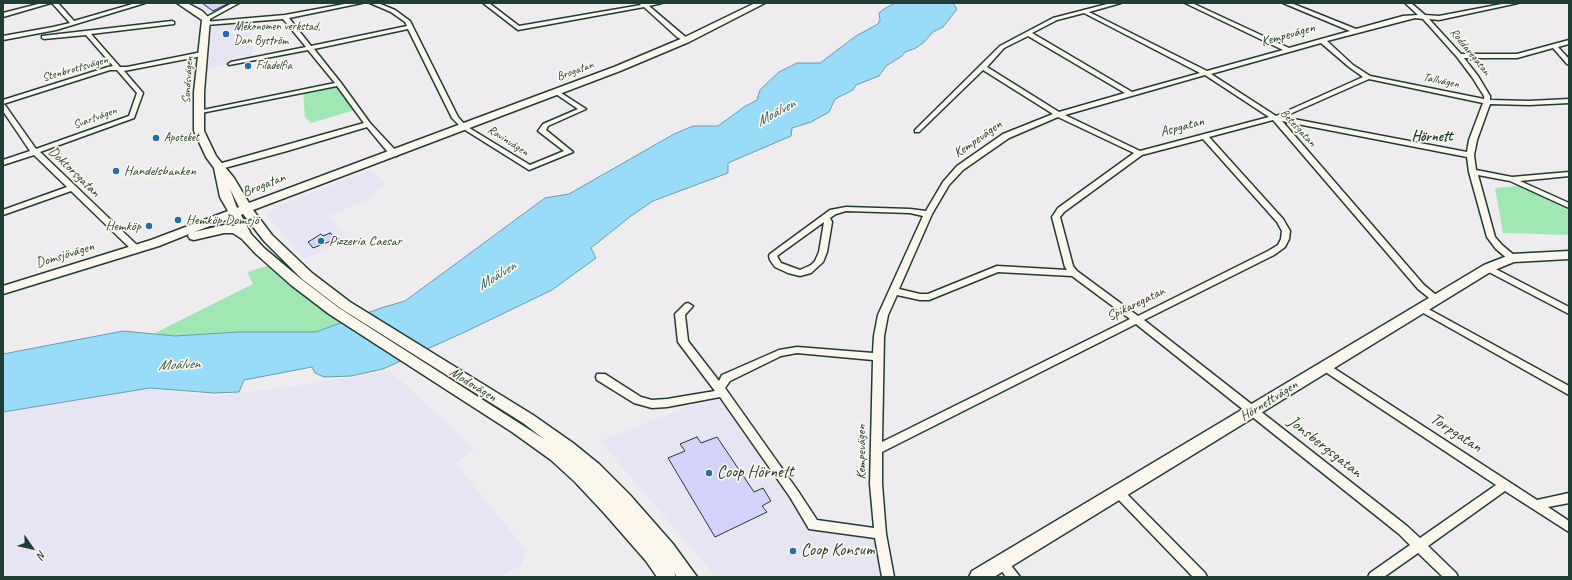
<!DOCTYPE html>
<meta charset="utf-8">
<style>
body{margin:0}
#map{position:relative;width:1572px;height:580px;overflow:hidden;background:#efecf0;font-family:Caveat,sans-serif}
canvas{display:block}
.frame{position:absolute;inset:0;border:4px solid #1f3d34;pointer-events:none}
.north{position:absolute;left:12px;top:528px;width:40px;height:40px;-webkit-text-stroke:3px #fbf7ec;paint-order:stroke;rotate:124deg;font-size:11px;font-weight:700;line-height:16px;text-align:center;color:#1f3d34}
.north::after{content:'';display:block;margin:auto;width:14px;height:18px;background:#1f3d34;clip-path:polygon(50% 0,100% 100%,50% 72%,0 100%)}
</style>
<div id="map">
<canvas width="1572" height="580"></canvas>
<div class="frame"></div>
<div class="north">N</div>
</div>
<script>
const c = document.querySelector('canvas').getContext('2d');
c.lineJoin = 'round';
function fillPath(path, color) {
  c.fillStyle = color;
  c.fill(path, 'evenodd');
}
function shape(rows) {
  const path = new Path2D();
  for (const r of rows) {
    path.moveTo(r[0], r[1]);
    for (let i = 2; i < r.length; i += 2) path.lineTo(r[i], r[i + 1]);
  }
  return path;
}
function stroke(path, color, width, dash) {
  c.strokeStyle = color;
  c.lineWidth = width;
  c.lineCap = dash ? 'butt' : 'round';
  c.setLineDash(dash || []);
  c.stroke(path);
}
function write(font, color, halo, rows, align = 'center') {
  c.font = font + ' Caveat,sans-serif';
  c.lineWidth = 3.5;
  c.setLineDash([]);
  c.textBaseline = 'middle';
  c.strokeStyle = halo;
  c.fillStyle = color;
  for (const [text, x, y, turn = 0] of rows) {
    c.save();
    c.translate(x, y);
    c.rotate((+turn || 0) * Math.PI / 180);
    c.textAlign = isNaN(turn) ? turn : align;
    if (halo) c.strokeText(text, 0, 0);
    c.fillText(text, 0, 0);
    c.restore();
  }
}
fillPath(shape([
 [189,3,236,3,206,19,184,5],
 [258,19,251,35,253,59,202,69,206,23],
 [371,170,386,184,374,190,371,198,328,216,349,240,304,259,267,215,273,208],
 [390,371,475,449,455,463,526,550,522,565,498,577,3,577,3,413,150,389,214,396,289,387],
 [723,393,813,525,880,534,889,577,716,577,600,441]
]), '#e7e4f3');
fillPath(shape([
 [339,84,358,109,311,123,305,117,303,92],
 [1518,186,1569,210,1569,235,1503,233,1495,188],
 [274,264,349,320,316,332,239,332,175,336,153,334,253,284,247,272]
]), '#a1e7b3');
const water = shape([
 [895,3,953,3,957,9,943,27,933,32,924,42,916,48,905,52,902,56,886,66,879,76,856,85,853,90,835,99,829,112,811,122,792,128,791,136,728,163,728,173,653,201,631,216,591,248,596,258,552,290,467,331,383,369,351,376,324,377,315,373,312,367,244,380,239,392,214,393,150,388,3,412,3,354,123,331,175,336,239,332,316,332,381,308,405,301,545,198,569,194,674,134,693,126,718,126,744,107,757,100,760,90,765,85,779,72,797,63,820,63,856,36,878,24,880,20,879,13,884,9,895,3]
]);
fillPath(water, '#98dcfa');
stroke(water, '#689cab', 1);
const building = shape([
 [202,3,229,3,213,11,202,3],
 [330,233,336,239,313,248,308,242,321,234,323,236,330,233],
 [697,437,701,443,717,437,754,492,763,488,771,501,762,506,767,512,715,537,668,458,685,451,680,444,697,437]
]);
fillPath(building, '#d4d2fb');
stroke(building, '#1f3d34', 1);
const street = shape([
 [42,3,51,3,3,17,3,13,42,3],
 [52,3,58,3,74,21,136,3,145,3,56,30,3,40,3,36,53,27,70,23,52,3],
 [232,3,239,3,208,20,203,19,232,3],
 [350,3,362,3,289,18,311,46,407,26,405,22,391,12,370,3,378,3,395,10,410,21,458,117,466,126,530,165,564,151,538,131,543,124,578,109,553,92,558,91,586,109,548,126,546,130,573,152,529,170,462,128,452,118,408,29,314,49,341,83,370,123,397,152,397,156,391,156,367,127,287,151,221,169,215,169,215,165,364,123,337,86,196,114,196,112,198,111,335,83,308,50,229,65,228,64,231,62,306,47,283,19,206,25,204,24,204,22,285,15,350,3],
 [483,3,489,3,519,26,641,5,639,3,662,3,649,6,689,40,686,42,677,37,644,7,518,30,483,3],
 [1111,3,1121,3,1089,12,1207,71,1283,50,1185,3,1192,3,1289,48,1350,31,1283,3,1291,3,1356,29,1403,16,1418,15,1405,3,1411,3,1425,15,1439,16,1507,3,1518,3,1439,20,1429,19,1461,54,1517,54,1569,40,1569,44,1558,47,1569,59,1569,65,1567,64,1553,48,1517,58,1464,58,1478,76,1490,96,1490,100,1529,101,1569,99,1569,103,1529,105,1490,104,1477,140,1474,155,1476,170,1512,177,1569,172,1569,176,1520,181,1569,203,1569,208,1510,181,1478,175,1495,237,1502,245,1515,256,1516,258,1515,260,1509,260,1496,249,1487,237,1469,172,1467,157,1282,121,1424,285,1441,299,1439,301,1433,301,1418,289,1273,120,1209,137,1283,219,1290,231,1289,239,1285,247,1274,255,1144,320,1407,526,1420,538,1496,485,1321,369,1320,367,1321,365,1329,365,1537,500,1569,493,1569,503,1548,507,1569,521,1569,532,1505,491,1428,546,1456,573,1458,577,1443,577,1418,553,1384,577,1368,577,1370,573,1410,545,1399,534,1136,324,882,452,882,484,886,534,894,577,882,577,875,538,809,529,790,497,720,397,667,407,652,408,634,403,597,380,596,377,597,374,605,374,641,397,652,400,667,399,715,391,678,342,675,314,685,304,688,303,693,306,685,315,688,341,719,381,722,375,779,350,797,347,873,353,874,336,878,315,923,216,910,213,846,211,836,214,830,218,832,222,827,252,823,262,811,273,800,276,788,273,775,267,770,260,769,256,770,254,830,210,846,207,910,209,926,211,943,182,957,166,1003,134,1053,114,983,70,919,132,915,132,915,130,1000,46,1053,18,1111,3],
 [1084,13,1200,73,1132,92,1032,33,1057,20,1084,13],
 [1415,18,1423,19,1457,57,1472,77,1484,96,1484,99,1370,76,1353,65,1327,41,1415,18],
 [1028,36,1125,93,1059,112,987,67,1004,48,1028,36],
 [1321,43,1349,67,1363,77,1276,116,1211,74,1321,43],
 [1205,75,1269,117,1140,151,1065,115,1205,75],
 [1369,79,1483,103,1469,140,1467,152,1283,117,1369,79],
 [1058,117,1134,153,1058,208,1052,217,1065,267,1067,270,997,266,928,294,920,294,899,289,932,214,949,185,963,170,1009,138,1058,117],
 [1203,139,1277,222,1282,231,1281,239,1278,245,1268,251,1138,316,1077,271,1073,266,1060,217,1064,212,1142,155,1203,139],
 [824,222,819,252,815,261,811,265,800,270,781,263,777,256,781,253,824,222],
 [998,272,1072,276,1130,319,882,442,884,336,888,315,897,295,920,300,929,300,998,272],
 [797,353,873,360,870,484,874,528,817,520,798,491,725,388,730,381,781,356,797,353],
 [172,21,174,22,174,24,91,34,120,67,127,67,202,52,205,54,202,56,124,71,143,93,134,118,40,152,139,247,140,249,139,251,133,251,71,191,3,215,3,210,67,187,34,155,3,165,3,160,30,151,3,111,3,100,108,67,113,66,86,35,44,39,42,38,42,36,172,21],
 [110,70,117,70,137,93,129,116,36,149,5,105,3,104,110,70],
 [1488,265,1569,307,1569,314,1485,270,1484,268,1485,266,1488,265],
 [1421,305,1569,386,1569,395,1418,310,1416,308,1418,306,1421,305],
 [1118,487,1122,489,1205,573,1207,577,1193,577,1114,495,1112,492,1114,489,1118,487],
 [1002,558,1006,559,1020,577,1006,577,996,563,998,559,1002,558]
]);
const secondary = shape([
 [177,3,187,3,202,11,210,19,204,92,204,131,216,156,234,178,249,203,614,67,683,38,755,3,765,3,689,42,620,71,253,210,272,235,312,273,350,302,533,415,573,443,599,464,630,495,673,544,697,577,677,577,674,572,676,577,657,577,646,561,604,513,575,482,551,460,512,432,329,314,291,285,256,254,242,239,233,233,224,233,194,240,190,239,188,236,189,234,159,246,3,294,3,286,151,240,228,211,220,197,214,168,206,157,194,131,194,92,202,20,177,3],
 [230,189,239,207,237,208,230,189],
 [243,214,264,241,302,279,340,308,523,423,544,439,339,308,301,279,264,248,251,234,241,215,243,214],
 [231,218,235,226,224,225,194,232,231,218],
 [1569,251,1569,259,1514,262,1492,271,994,577,969,577,972,571,1484,265,1512,254,1569,251]
]);
stroke(street, '#1f3d34', 3);
stroke(secondary, '#1f3d34', 3);
fillPath(street, '#fbf7ec');
fillPath(secondary, '#fbf7ec');
for (const [x, y, r, color] of [
 [226,34,4,"#1f6fb2"],
 [248,66,4,"#1f6fb2"],
 [156,138,4,"#1f6fb2"],
 [116,171,4,"#1f6fb2"],
 [178,220,4,"#1f6fb2"],
 [149,226,4,"#1f6fb2"],
 [321,241,4,"#1f6fb2"],
 [709,473,4,"#1f6fb2"],
 [793,551,4,"#1f6fb2"]
]) {
  const dot = new Path2D();
  dot.arc(x, y, r, 0, 2 * Math.PI);
  c.fillStyle = color;
  c.fill(dot);
  stroke(dot, '#fbf7ec', 1.5);
}
write('12px', '#1f3d34', '#fbf7ec', [
 ["Mekonomen verkstad,",234,27],
 ["Dan Byström",234,41],
 ["Filadelfia",256,66],
 ["Apoteket",164,138]
], 'left');
write('12px', '#1f3d34', '#fbf7ec', [
 ["Roddaregatan",1470,52,51],
 ["Stenbrottsvägen",75,69,-16],
 ["Brogatan",575,71,-20],
 ["Sundsvägen",188,80,-86],
 ["Tallvägen",1441,81,12],
 ["Svartvägen",95,118,-20],
 ["Betesgatan",1298,128,47],
 ["Ravinvägen",508,141,33]
]);
write('14px', '#1f3d34', '#fbf7ec', [
 ["Kempevägen",1288,35,-16],
 ["Aspgatan",1182,127,-15],
 ["Kempevägen",978,139,-35],
 ["Doktorsgatan",74,172,44],
 ["Brogatan",264,185,-21],
 ["Domsjövägen",65,255,-17],
 ["Spikaregatan",1136,304,-26],
 ["Modovägen",473,385,32],
 ["Hörnettvägen",1269,401,-32],
 ["Kempevägen",861,452,-90]
]);
write('14px', '#1f3d34', '#fbf7ec', [
 ["Handelsbanken",124,171],
 ["Hemköp Domsjö",186,220],
 ["Hemköp",141,226,"right"],
 ["Pizzeria Caesar",329,241]
], 'left');
write('italic 15px', '#375d5c', '#fbf7ec', [
 ["Moälven",776,113,-29],
 ["Moälven",497,276,-32],
 ["Moälven",179,365,-3]
]);
write('bold 15px', '#1f3d34', '#fbf7ec', [
 ["Hörnett",1432,137]
]);
write('17px', '#1f3d34', '#fbf7ec', [
 ["Torpgatan",1456,433,33],
 ["Jonsbergsgatan",1325,447,38]
]);
write('17px', '#1f3d34', '#fbf7ec', [
 ["Coop Hörnett",717,473],
 ["Coop Konsum",801,551]
], 'left');
</script>
